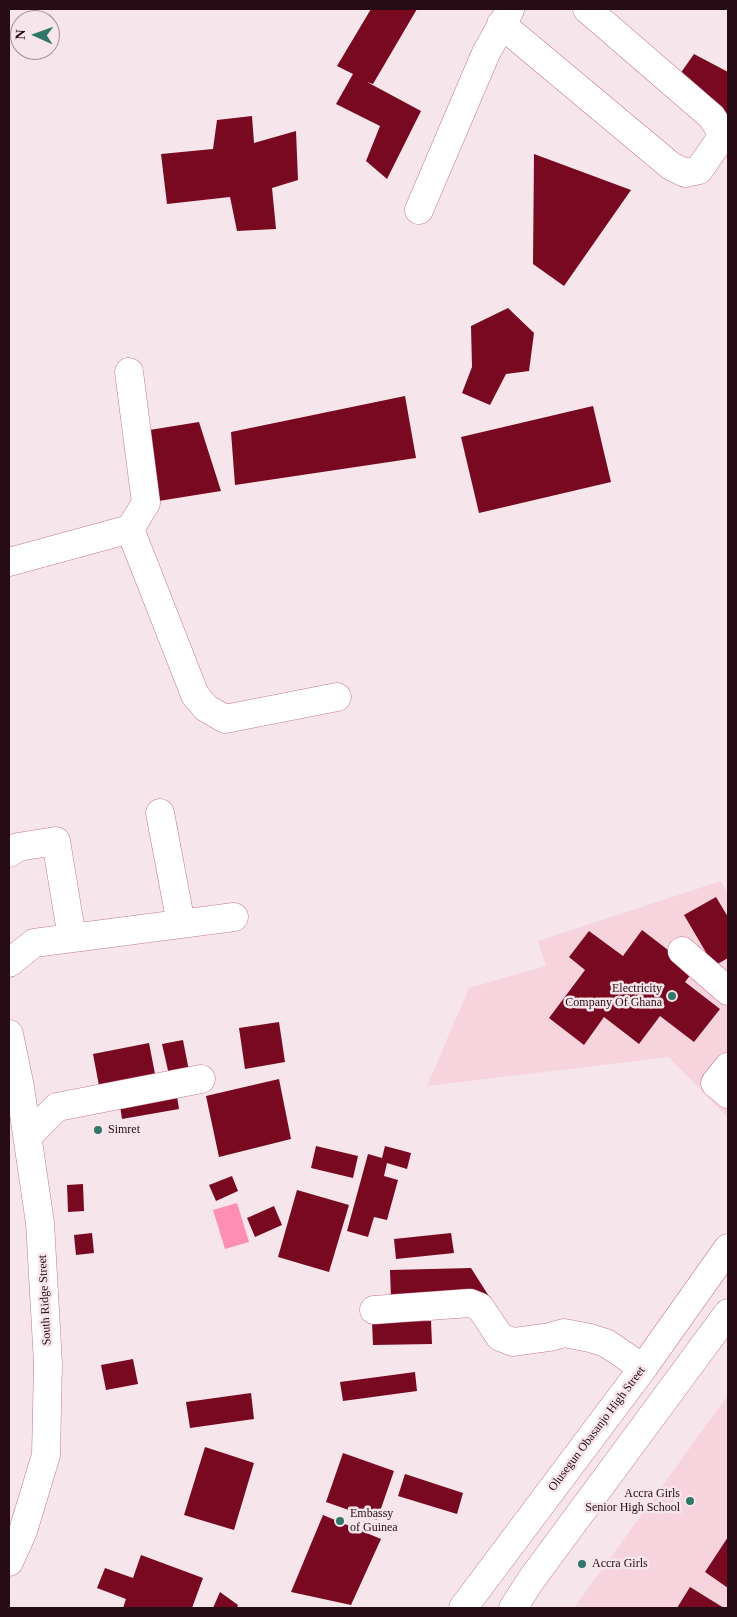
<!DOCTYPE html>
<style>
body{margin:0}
#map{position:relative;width:737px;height:1617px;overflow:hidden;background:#f6e5ea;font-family:"Times New Roman",serif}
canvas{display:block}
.frame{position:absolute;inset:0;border:10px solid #270c16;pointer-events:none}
.north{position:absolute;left:10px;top:10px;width:50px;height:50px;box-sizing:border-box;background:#f6e5ea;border:1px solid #a38e95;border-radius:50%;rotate:272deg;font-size:14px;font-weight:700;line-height:20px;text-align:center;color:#270c16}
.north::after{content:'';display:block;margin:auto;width:18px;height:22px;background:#327669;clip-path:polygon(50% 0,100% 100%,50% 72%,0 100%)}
</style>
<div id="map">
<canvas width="737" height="1617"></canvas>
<div class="frame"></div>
<div class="north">N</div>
</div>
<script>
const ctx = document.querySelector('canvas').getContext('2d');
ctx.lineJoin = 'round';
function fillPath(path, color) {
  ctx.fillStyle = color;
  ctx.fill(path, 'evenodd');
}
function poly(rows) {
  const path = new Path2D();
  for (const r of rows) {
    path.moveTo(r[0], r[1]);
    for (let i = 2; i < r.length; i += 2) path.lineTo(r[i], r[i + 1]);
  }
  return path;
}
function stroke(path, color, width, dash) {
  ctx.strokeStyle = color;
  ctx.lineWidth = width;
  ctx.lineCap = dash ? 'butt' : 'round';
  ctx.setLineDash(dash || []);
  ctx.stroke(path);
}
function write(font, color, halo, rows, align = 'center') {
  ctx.font = font + ' "Times New Roman",serif';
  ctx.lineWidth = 5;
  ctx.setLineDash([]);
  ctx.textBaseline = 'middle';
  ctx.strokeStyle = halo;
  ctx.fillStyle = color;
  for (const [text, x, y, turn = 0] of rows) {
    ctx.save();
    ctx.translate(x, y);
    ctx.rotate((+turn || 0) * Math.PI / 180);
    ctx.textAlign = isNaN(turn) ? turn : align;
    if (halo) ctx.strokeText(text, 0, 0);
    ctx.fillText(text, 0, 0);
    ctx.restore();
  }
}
fillPath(poly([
 [721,881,728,894,728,1118,669,1057,427,1086,469,988,546,966,538,941],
 [728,1395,728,1608,574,1608]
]), '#f7d3dd');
fillPath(poly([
 [237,1203,249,1242,225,1249,213,1210]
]), '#fe8eb4');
fillPath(poly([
 [371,9,417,9,373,84,367,82,421,111,387,179,366,161,380,126,336,104,353,74,337,66],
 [694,54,728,72,728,115,673,84],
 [252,116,254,143,296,131,298,180,272,188,276,229,237,231,230,197,167,204,161,154,213,149,217,120],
 [534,154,631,190,564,286,533,264],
 [508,308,534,333,529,371,506,374,490,405,462,393,472,367,471,326],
 [405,396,416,458,235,485,231,432],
 [593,406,611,482,479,513,461,437],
 [199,422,221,491,146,503,137,432],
 [716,897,728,917,728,958,714,966,684,915],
 [642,930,694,970,685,982,720,1009,694,1042,660,1016,639,1044,604,1017,584,1045,549,1018,585,970,569,957,589,931,623,956],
 [279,1022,285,1062,245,1069,239,1028],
 [183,1040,189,1071,169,1075,162,1044],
 [149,1043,156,1079,100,1091,93,1054],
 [279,1079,291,1139,219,1157,206,1096],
 [176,1090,179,1109,122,1119,119,1099],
 [316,1146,358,1156,353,1178,311,1168],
 [385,1146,411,1153,407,1169,387,1163,384,1176,398,1180,387,1220,374,1217,368,1237,347,1231,368,1154,382,1158],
 [232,1176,238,1191,216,1201,209,1185],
 [83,1184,84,1211,68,1212,67,1185],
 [297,1190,349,1205,329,1272,278,1257],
 [274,1206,282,1225,255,1237,247,1218],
 [92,1233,94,1253,76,1255,74,1235],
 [451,1233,454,1253,396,1259,394,1239],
 [471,1268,492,1301,391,1298,390,1270],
 [431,1321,432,1344,373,1345,372,1322],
 [133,1359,138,1384,106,1390,101,1365],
 [415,1372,417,1391,343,1401,340,1382],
 [251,1393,254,1419,190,1428,186,1402],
 [205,1447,254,1463,234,1530,184,1515],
 [343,1453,394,1471,377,1520,326,1502],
 [405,1474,463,1493,457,1514,398,1496],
 [323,1515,381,1539,351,1605,291,1592],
 [728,1537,728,1588,705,1572],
 [141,1555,203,1578,192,1608,123,1608,126,1599,97,1588,105,1568,133,1578],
 [690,1587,724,1608,677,1608],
 [220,1592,238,1605,237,1608,213,1608]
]), '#790920');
const minor = poly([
 [501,24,671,166,685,173,699,170,719,141,720,130,712,117,587,9],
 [419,210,486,53,510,10],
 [129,372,146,503,130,529,195,695,206,708,225,719,337,697],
 [9,562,130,529],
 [160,813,181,924],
 [9,853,18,847,56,841,72,938],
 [682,951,728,991],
 [9,963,34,943,234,917],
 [9,1034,20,1087,40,1223,48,1363,46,1455,23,1531,9,1562],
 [728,1067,715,1083,728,1094],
 [28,1136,57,1107,201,1079],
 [374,1310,470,1303,480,1307,500,1337,513,1342,550,1337,564,1333,590,1338,606,1343,643,1368]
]);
const major = poly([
 [463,1608,643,1368,728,1248],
 [513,1608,531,1580,728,1313]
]);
stroke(minor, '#c37991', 29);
stroke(major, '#c37991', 29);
stroke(minor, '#fff', 28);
stroke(major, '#fff', 28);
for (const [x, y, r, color] of [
 [672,996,5,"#327669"],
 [98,1130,5,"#327669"],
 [690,1501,5,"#327669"],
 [340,1521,5,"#327669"],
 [582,1564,5,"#327669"]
]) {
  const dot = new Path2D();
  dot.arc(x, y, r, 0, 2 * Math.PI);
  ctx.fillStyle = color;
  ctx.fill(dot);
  stroke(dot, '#f6e5ea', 2);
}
write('12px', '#270c16', '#f6e5ea', [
 ["Electricity",662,989,"right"],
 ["Company Of Ghana",662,1003,"right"],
 ["Simret",108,1130],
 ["Accra Girls",680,1494,"right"],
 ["Senior High School",680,1508,"right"],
 ["Embassy",350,1514],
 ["of Guinea",350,1528],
 ["Accra Girls",592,1564]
], 'left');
write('12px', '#270c16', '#f6e5ea', [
 ["South Ridge Street",45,1300,-93],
 ["Olusegun Obasanjo High Street",597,1429,-53]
]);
</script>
